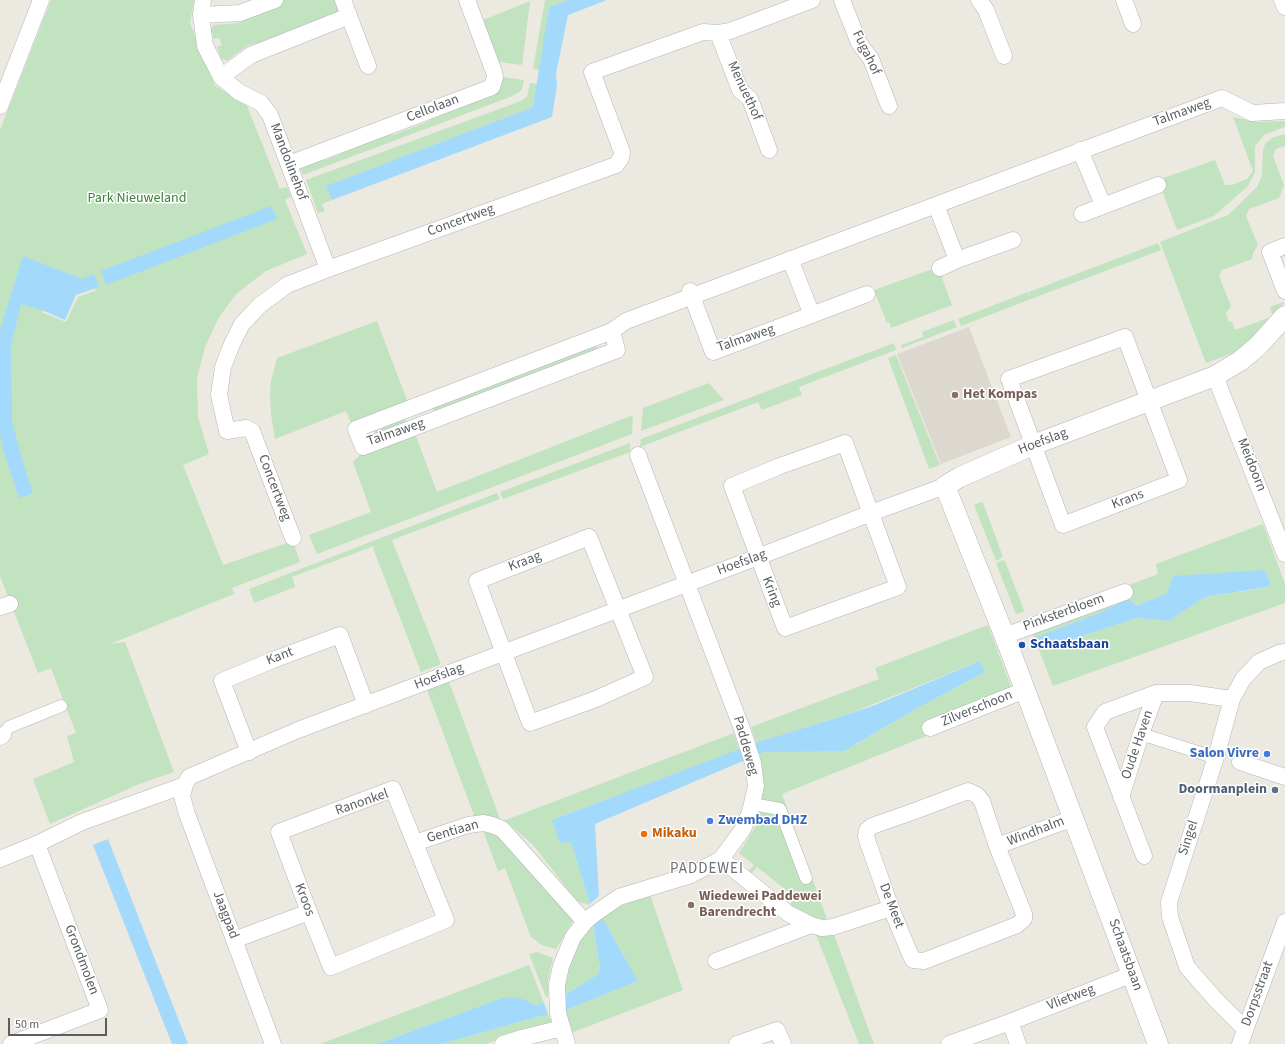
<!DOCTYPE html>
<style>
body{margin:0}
#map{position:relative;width:1285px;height:1044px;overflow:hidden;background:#ece9e1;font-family:"Source Sans 3",sans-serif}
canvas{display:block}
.scale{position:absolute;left:8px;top:1018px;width:99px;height:18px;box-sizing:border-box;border:2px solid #5a5e62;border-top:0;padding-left:5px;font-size:12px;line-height:14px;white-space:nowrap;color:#5a5e62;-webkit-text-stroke:3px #fff;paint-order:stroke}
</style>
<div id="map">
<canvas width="1285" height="1044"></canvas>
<div class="scale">50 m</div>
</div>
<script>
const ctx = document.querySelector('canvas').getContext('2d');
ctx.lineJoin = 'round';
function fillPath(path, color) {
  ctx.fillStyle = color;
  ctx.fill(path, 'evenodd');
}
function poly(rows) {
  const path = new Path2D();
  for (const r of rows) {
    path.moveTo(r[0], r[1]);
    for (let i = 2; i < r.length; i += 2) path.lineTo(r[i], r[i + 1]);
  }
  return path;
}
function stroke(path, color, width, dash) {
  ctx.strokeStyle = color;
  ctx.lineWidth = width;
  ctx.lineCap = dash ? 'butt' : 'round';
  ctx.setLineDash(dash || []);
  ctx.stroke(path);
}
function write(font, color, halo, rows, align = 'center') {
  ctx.font = font + ' "Source Sans 3",sans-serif';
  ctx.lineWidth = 3;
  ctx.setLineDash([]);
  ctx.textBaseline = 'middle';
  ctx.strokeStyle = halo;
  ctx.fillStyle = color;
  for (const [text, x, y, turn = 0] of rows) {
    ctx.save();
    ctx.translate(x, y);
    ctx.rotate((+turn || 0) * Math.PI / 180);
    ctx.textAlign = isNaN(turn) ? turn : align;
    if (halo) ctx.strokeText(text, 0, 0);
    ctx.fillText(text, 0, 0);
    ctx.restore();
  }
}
fillPath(poly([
 [969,327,1011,437,941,464,897,354]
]), '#dcd8d0');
fillPath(poly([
 [51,0,194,0,190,23,215,86,246,103,280,189,287,187,291,196,285,200,307,254,266,271,237,293,219,317,205,347,197,378,198,417,209,454,183,465,223,565,293,541,300,562,232,588,234,594,110,644,125,642,174,772,139,784,50,824,33,779,74,762,67,736,76,733,51,668,38,673,0,576,0,130],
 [285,0,336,0,339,10,338,14,265,45,264,41,247,46,228,60,224,60,221,58,217,47,222,45,219,38,214,39,211,31,211,28,214,25,238,23,254,16,253,12],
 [545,0,568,0,549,7,540,70,533,69],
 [530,1,522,65,499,62,483,20],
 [503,77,524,80,522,89,518,93,510,97,303,175,300,168,322,157,326,160,358,147,361,143,389,132,393,135,430,121,432,116,499,88],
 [530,83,537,84,533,107,327,186,332,200,322,204,325,211,318,213,306,180,521,101,527,97],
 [1233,117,1257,122,1285,121,1285,127,1264,135,1255,146,1255,172,1248,186,1214,216,1177,230,1158,180,1215,160,1225,185,1232,185,1247,179,1253,171],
 [1285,134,1285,146,1276,149,1273,156,1284,185,1279,198,1249,209,1246,216,1258,245,1254,251,1252,259,1222,270,1219,276,1231,306,1226,313,1229,322,1232,322,1235,330,1271,317,1272,314,1270,307,1283,302,1284,303,1264,326,1238,351,1206,363,1160,242,1228,215,1257,187,1262,176,1263,150,1265,144,1272,138],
 [1158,243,1161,250,1031,299,1029,292],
 [938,267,952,305,891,328,889,322,887,323,874,290],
 [1028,292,1031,299,961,326,958,319],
 [954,320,957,327,902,348,901,345,923,337,922,332],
 [377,321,408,403,352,425,346,411,275,439,271,414,270,395,271,381,277,358],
 [894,343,896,350,799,387,802,395,762,410,758,402,640,447,641,439],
 [596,346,597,349,595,354,438,413,432,409,434,404],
 [896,355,940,465,929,469,888,358],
 [709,383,724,400,641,431,643,408],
 [633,415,632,434,317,554,309,535,371,512,353,462,360,455,415,434,437,492],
 [401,416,406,420,404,426,376,434,374,429],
 [630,443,630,452,503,499,500,492],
 [497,493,500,499,392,540,441,664,421,672,373,548,374,546,292,577,295,587,254,603,249,589],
 [981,502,983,503,1003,557,996,561,974,505],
 [1263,524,1285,584,1285,603,1053,686,1039,650,1137,618,1169,621,1205,597,1258,589,1267,587,1271,584,1265,570,1167,593,1136,606,1129,598,1101,612,1034,638,1029,623,1158,574,1156,564],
 [1003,560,1005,561,1024,610,1023,612,1016,614,996,563],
 [988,625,1016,700,782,794,828,922,821,923,788,907,795,897,757,867,751,874,748,872,754,865,739,853,756,826,762,799,759,796,761,770,760,755,751,727,879,679,875,668],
 [980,661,985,672,916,709,855,745,761,741,846,715],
 [449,682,500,819,488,816,475,818,427,690],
 [734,733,739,750,552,820,571,842,590,904,589,905,577,901,533,845,508,823,503,821],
 [482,828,496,831,573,921,556,949,542,945,531,937,505,868,498,871],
 [650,895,683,990,571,1033,567,1018,566,1010,638,981,602,917,607,913,627,903],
 [593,924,600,968,598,974,565,995,565,982,568,966,575,948,588,929],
 [815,932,833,932,874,1044,859,1044],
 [537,952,553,958,548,980,548,997,546,997,529,954],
 [529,965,544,1003,535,1005,526,1000,502,998,377,1044,320,1044],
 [548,1014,552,1023,503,1037,486,1044,441,1044]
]), '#c1e3bf');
fillPath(poly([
 [568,0,607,0,568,15,556,73,557,85,552,117,332,200,326,186,533,107,549,7],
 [271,206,277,219,106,285,101,271],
 [23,256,82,279,94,274,99,287,76,295,65,321,44,311,21,304,11,346,12,421,23,463,33,493,19,498,3,450,0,434,0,330],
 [1265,570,1271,584,1267,587,1205,597,1169,621,1137,618,1039,650,1034,638,1101,612,1129,598,1136,606,1167,593,1173,576],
 [980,661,985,672,916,709,844,751,764,752,595,824,599,896,590,904,571,842,560,843,552,820,761,741,846,715,875,705],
 [108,839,188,1044,172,1044,93,845],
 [602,917,638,981,566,1010,565,995,598,974,600,968,593,924],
 [513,997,526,1000,535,1005,544,1003,548,1014,441,1044,377,1044,502,998]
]), '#a3dafb');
fillPath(poly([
 [94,289,97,290,78,297,66,322,41,312,44,311,65,320,76,295]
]), '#ece9e1');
const pedestrian = poly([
 [1141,734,1207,755,1216,757],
 [3,735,9,727,61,706],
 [752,804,780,809,806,878]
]);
const minor = poly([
 [203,0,201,15,205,46,221,77,239,92,261,103,270,115,328,269],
 [842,0,859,43,871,59,889,106],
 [979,0,986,10,1004,56],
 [1124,0,1133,24],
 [1282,0,1285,7],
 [201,15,240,13,275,0],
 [349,16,368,66],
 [718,33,740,90,750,99,769,150],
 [221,77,251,55,349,16,343,0],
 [0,106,41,0],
 [1080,150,1103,205],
 [289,164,492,87,495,77,494,72,467,0],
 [936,205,957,260],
 [1082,214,1158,185],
 [1285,246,1270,252,1285,291],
 [790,259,812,315],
 [940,268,957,260,1013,240],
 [690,291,713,352,867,294],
 [612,331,617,350,363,447,356,429,612,331,626,321,1222,98,1252,113,1285,111],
 [1125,337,1179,480,1063,525,1009,379,1125,337],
 [1215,376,1285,554],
 [845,443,898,587,785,628,732,486,780,466,845,443],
 [589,537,645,677,596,699,530,723,477,581,589,537],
 [293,538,252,431,246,428,227,431,219,395,223,367,232,344,242,324,260,305,287,285,328,269,616,165,621,158,622,152,592,72,703,32,718,33,730,31,812,0],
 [0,607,10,604],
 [1004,636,1125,592],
 [930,728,1025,690],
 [0,737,3,735],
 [249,752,222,681,273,660,340,635,366,705],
 [1240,762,1285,777],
 [393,789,446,920,331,967,309,912,279,832,393,789],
 [968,791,977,795,982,801,997,846,1024,914,1024,919,1017,925,924,961,913,960,910,954,891,908,868,843,866,836,867,830,872,826,912,812,968,791],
 [1121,797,1141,734,1156,693],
 [415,843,468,825,484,823,492,825,502,829,585,922],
 [997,846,1074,818],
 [1144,856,1095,727,1105,712,1156,693,1190,693,1232,699],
 [0,859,37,844,82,822,185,785],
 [721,859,789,914,811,925,822,928,833,927,891,908],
 [234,940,309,912],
 [716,961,811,925],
 [1010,1022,1018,1044],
 [1245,1029,1216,1000,1187,967,1170,917,1169,902,1216,757,1232,699,1243,679,1259,662,1279,653,1285,652],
 [11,1044,100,1010,37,844],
 [273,1044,187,814,182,796,185,785,189,777,298,730,758,557,871,513,945,486],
 [503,1044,522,1038,562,1028],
 [567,1044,558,1013,557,985,561,966,573,937,585,922,593,915,619,897,691,875,721,859,743,829,750,812,756,786,753,763,742,729,638,455],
 [737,1044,777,1030,783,1044],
 [949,1044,1010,1022,1133,974],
 [1240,1044,1285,922]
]);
const tertiary = poly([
 [1158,1044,1010,650,945,486,960,477,1033,445,1215,376,1240,361,1258,346,1285,316]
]);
stroke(pedestrian, '#b2b5b8', 13);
stroke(minor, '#b2b5b8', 17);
stroke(tertiary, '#b2b5b8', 21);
stroke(pedestrian, '#fff', 12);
stroke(minor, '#fff', 16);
stroke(tertiary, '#fff', 20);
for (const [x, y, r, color] of [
 [955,395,4,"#8d6e63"],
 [1022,645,4,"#1a4fb4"],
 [1267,754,4,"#3f7fe0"],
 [1275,790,4,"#5c6f8a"],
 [710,821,4,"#3f7fe0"],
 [644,834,4,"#e8710a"],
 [691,905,4,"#8d6e63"]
]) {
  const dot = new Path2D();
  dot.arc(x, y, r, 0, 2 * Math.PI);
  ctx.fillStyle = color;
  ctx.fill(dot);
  stroke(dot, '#fff', 1.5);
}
write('14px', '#5a5e62', '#fff', [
 ["Fugahof",866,53,64],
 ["Menuethof",744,91,65],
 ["Cellolaan",433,109,-21],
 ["Talmaweg",1182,113,-20],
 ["Mandolinehof",288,162,69],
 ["Concertweg",461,221,-20],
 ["Talmaweg",746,339,-19],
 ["Talmaweg",396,433,-19],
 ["Hoefslag",1043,442,-21],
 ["Meidoorn",1251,465,68],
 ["Concertweg",274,488,69],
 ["Krans",1128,500,-21],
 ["Kraag",525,562,-21],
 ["Hoefslag",742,563,-20],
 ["Kring",771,592,69],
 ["Pinksterbloem",1064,613,-20],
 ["Kant",280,657,-21],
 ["Hoefslag",439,677,-21],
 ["Zilverschoon",977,709,-22],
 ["Oude Haven",1138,745,-71],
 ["Paddeweg",745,746,74],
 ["Ranonkel",362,803,-19],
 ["Gentiaan",453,832,-16],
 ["Windhalm",1036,832,-21],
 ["Singel",1189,838,-72],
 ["Kroos",304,900,69],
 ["De Meet",891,906,69],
 ["Jaagpad",225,915,69],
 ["Schaatsbaan",1125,955,70],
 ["Grondmolen",81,960,69],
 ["Dorpsstraat",1258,994,-70],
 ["Vlietweg",1071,998,-21]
]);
write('14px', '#398238', '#fff', [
 ["Park Nieuweland",137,199]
]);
write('bold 14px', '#785e54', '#fff', [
 ["Het Kompas",963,395],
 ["Wiedewei Paddewei",699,897],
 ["Barendrecht",699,913]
], 'left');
write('bold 14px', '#164399', '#fff', [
 ["Schaatsbaan",1030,645]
], 'left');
write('bold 14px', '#366cbe', '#fff', [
 ["Salon Vivre",1259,754],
 ["Zwembad DHZ",718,821,"left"]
], 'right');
write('bold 14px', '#4e5e75', '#fff', [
 ["Doormanplein",1267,790]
], 'right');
write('bold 14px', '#c56008', '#fff', [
 ["Mikaku",652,834]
], 'left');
ctx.letterSpacing = '1px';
write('15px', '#6b7074', '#fff', [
 ["PADDEWEI",707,870]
]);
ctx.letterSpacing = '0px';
</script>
